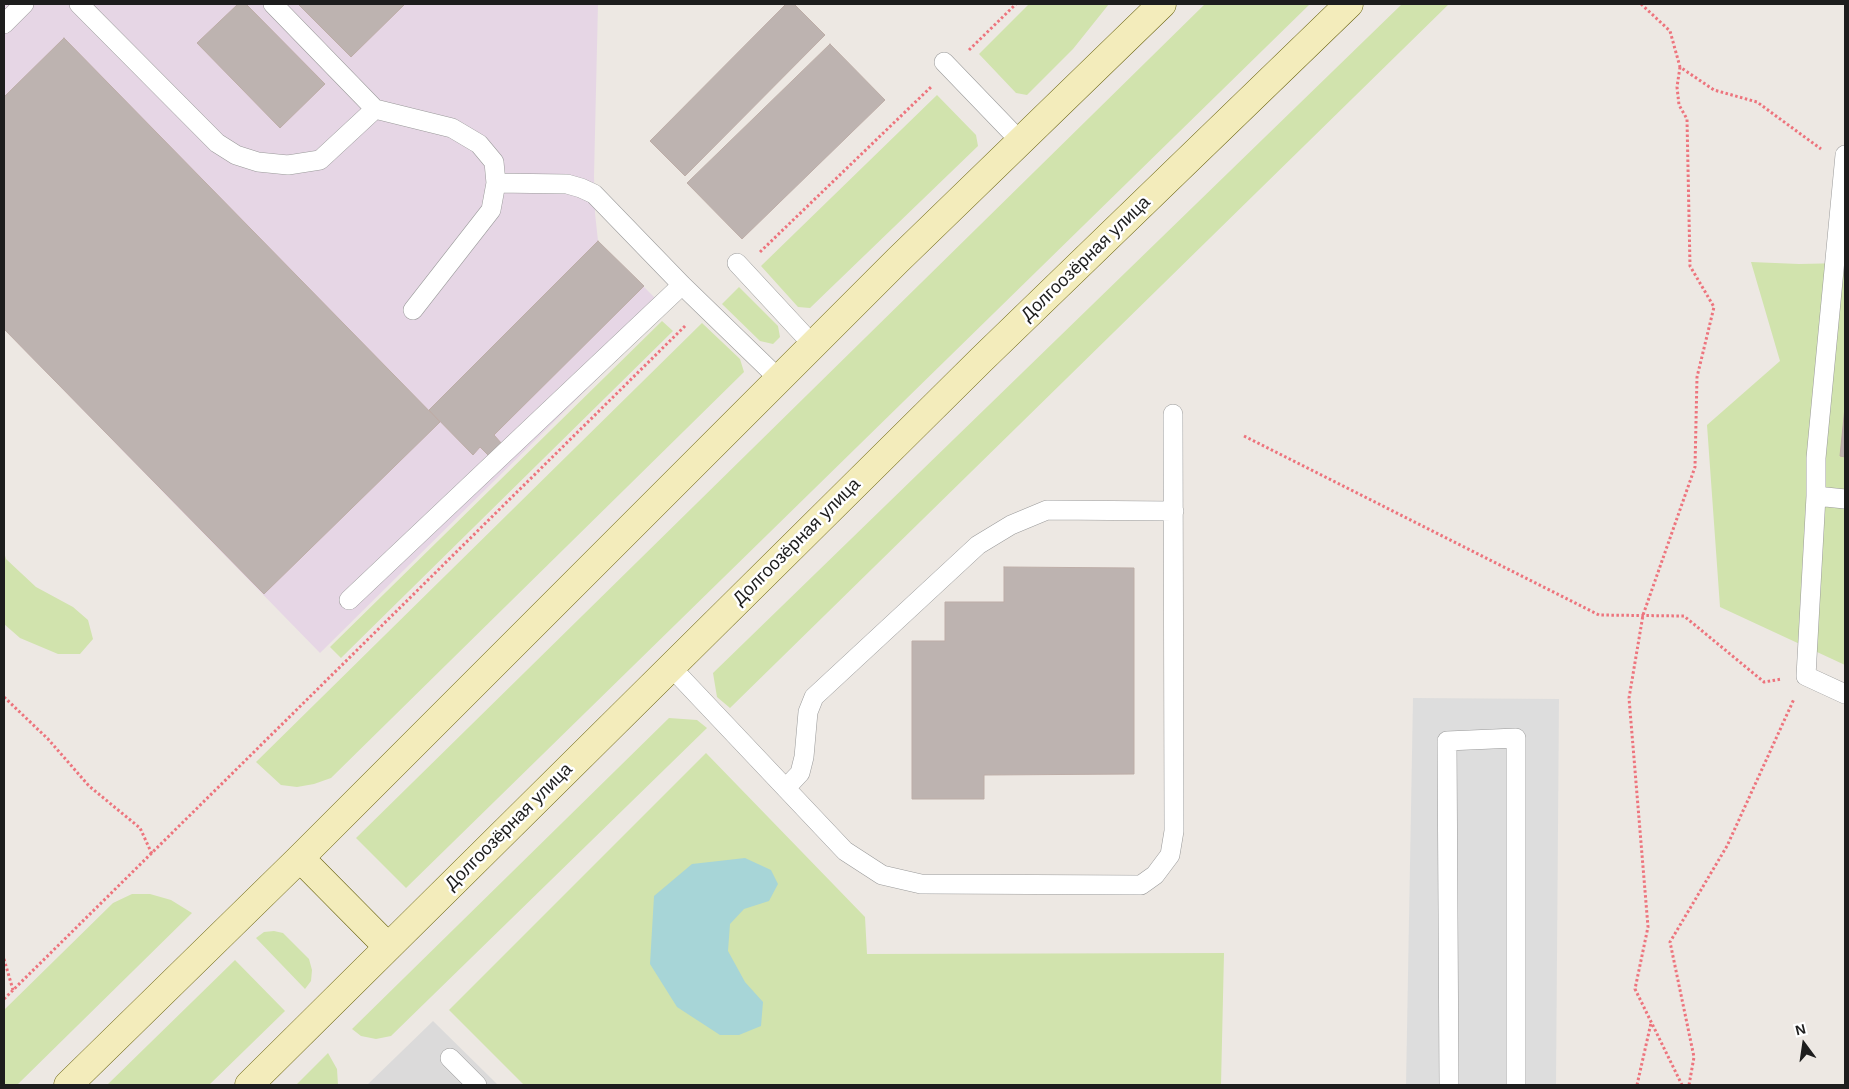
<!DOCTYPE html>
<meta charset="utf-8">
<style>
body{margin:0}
#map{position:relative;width:1849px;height:1089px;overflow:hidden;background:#ede8e3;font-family:Helvetica,sans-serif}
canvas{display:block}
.frame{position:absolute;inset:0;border:5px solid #1d1d1d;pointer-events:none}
.north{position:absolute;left:1779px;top:1019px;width:50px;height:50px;-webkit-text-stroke:4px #fff;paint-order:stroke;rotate:346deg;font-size:14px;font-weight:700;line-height:20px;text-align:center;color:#1d1d1d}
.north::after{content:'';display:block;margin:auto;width:18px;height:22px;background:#1d1d1d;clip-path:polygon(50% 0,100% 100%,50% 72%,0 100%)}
</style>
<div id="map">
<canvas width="1849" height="1089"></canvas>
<div class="frame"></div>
<div class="north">N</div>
</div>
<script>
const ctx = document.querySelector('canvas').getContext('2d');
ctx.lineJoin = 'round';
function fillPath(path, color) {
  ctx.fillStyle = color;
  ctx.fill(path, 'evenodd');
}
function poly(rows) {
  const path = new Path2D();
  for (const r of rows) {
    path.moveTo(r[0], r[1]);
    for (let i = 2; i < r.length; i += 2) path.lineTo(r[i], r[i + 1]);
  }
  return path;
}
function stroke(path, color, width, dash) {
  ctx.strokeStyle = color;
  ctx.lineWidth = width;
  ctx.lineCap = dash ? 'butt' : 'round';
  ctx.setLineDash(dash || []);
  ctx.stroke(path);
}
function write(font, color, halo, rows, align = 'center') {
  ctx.font = font + ' Helvetica,sans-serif';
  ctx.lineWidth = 5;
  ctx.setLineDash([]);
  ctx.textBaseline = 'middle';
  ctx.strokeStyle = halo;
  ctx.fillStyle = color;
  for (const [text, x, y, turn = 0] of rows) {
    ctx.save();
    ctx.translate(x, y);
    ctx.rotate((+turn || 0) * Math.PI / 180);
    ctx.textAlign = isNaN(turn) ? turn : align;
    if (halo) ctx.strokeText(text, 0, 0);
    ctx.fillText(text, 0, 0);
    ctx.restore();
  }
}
fillPath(poly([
 [433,1021,498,1085,367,1085]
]), '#dbdada');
fillPath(poly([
 [4,4,598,4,594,176,595,213,598,241,667,310,320,653,4,329]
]), '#e6d6e5');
fillPath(poly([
 [1029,4,1109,4,1073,49,1027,95,1016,93,979,54],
 [1205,4,1310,4,406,888,356,838],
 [1402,4,1449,4,730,708,717,697,713,673],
 [937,95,976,135,978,146,810,308,798,307,761,266],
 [1751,262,1799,264,1845,263,1845,665,1720,607,1707,425,1780,361],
 [739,287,778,326,780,337,773,344,760,341,722,304],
 [662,321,673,331,341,658,330,647],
 [702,323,740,359,744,372,331,778,314,784,297,787,281,785,256,762],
 [4,552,6,559,36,587,73,607,88,620,93,639,80,654,58,654,20,638,4,624],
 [669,718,697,720,707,728,391,1036,376,1039,361,1036,352,1029],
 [706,753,865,917,867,954,1224,953,1221,1085,524,1085,449,1010],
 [132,894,150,894,171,900,192,913,17,1085,4,1085,4,1010,113,903],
 [274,931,283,933,309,959,312,970,311,981,305,989,256,938,264,932],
 [235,960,285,1011,209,1085,107,1085],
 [328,1053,337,1069,338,1085,296,1085]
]), '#d1e3ad');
fillPath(poly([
 [1413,698,1559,699,1556,1085,1406,1085]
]), '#ddd');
fillPath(poly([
 [745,858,771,870,778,884,769,901,744,909,730,924,728,951,745,982,763,1002,761,1026,739,1035,720,1035,677,1007,650,964,654,896,692,864]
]), '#a7d5d7');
const building = poly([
 [238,4,246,4,325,84,280,128,197,43,238,4],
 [298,4,405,4,351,57,298,4],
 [786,4,794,4,825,35,685,176,650,141,786,4],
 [64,38,440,422,264,594,4,329,4,97,64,38],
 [830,44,885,100,742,239,687,183,830,44],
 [598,241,644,286,494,435,502,444,489,456,480,447,473,455,429,410,598,241],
 [1845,407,1845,457,1840,456,1845,407],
 [1004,567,1134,568,1134,774,984,775,984,799,912,799,912,641,945,641,945,602,1004,602,1004,567]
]);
fillPath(building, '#bdb3b0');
stroke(building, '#bdada7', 1);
const lane = poly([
 [79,4,217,143,236,155,258,162,288,165,320,160,375,109],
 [273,4,375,109,452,128,479,144,494,162,496,183,491,210,413,310],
 [4,24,24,4],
 [944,62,1020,141],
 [1845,155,1816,458,1816,496,1806,676,1845,694],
 [496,183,567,184,581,188,594,194,682,285,779,379],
 [737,263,813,345],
 [1816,496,1845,499],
 [349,600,682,285],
 [671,667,845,851,882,875,921,884,1141,885,1155,875,1170,855,1174,831,1173,414],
 [786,788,800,773,804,757,808,712,814,697,978,545,1011,525,1047,510,1174,511],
 [450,1058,477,1085],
 [1449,1085,1447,741,1516,738,1516,1085]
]);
const secondary = poly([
 [300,858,388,947],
 [68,1085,300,858,898,260,1162,4],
 [249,1085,982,359,1349,4]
]);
stroke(lane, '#9a9a9a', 20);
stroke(secondary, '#69630e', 29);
stroke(poly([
 [1641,4,1670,31,1680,67,1714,90,1757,102,1821,149],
 [969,50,1016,4],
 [1680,67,1677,87,1679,105,1687,119,1690,266,1714,307,1697,377,1695,467,1643,615,1629,698,1648,927,1635,989,1682,1085],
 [760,252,932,86],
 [1244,436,1599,615,1684,616,1764,682,1782,679],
 [4,697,48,739,89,786,140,828,152,854],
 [4,959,13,990],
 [4,999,686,325],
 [1637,1085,1651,1023],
 [1689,1085,1694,1057,1670,942,1727,846,1794,699]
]), '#ed747d', 3, [2.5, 2.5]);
stroke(lane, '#fff', 19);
stroke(secondary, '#f3ecbb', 28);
write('18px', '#1d1d1d', '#fff', [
 ["Долгоозёрная улица",1086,259,-44],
 ["Долгоозёрная улица",797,542,-45],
 ["Долгоозёрная улица",509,827,-45]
]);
</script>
